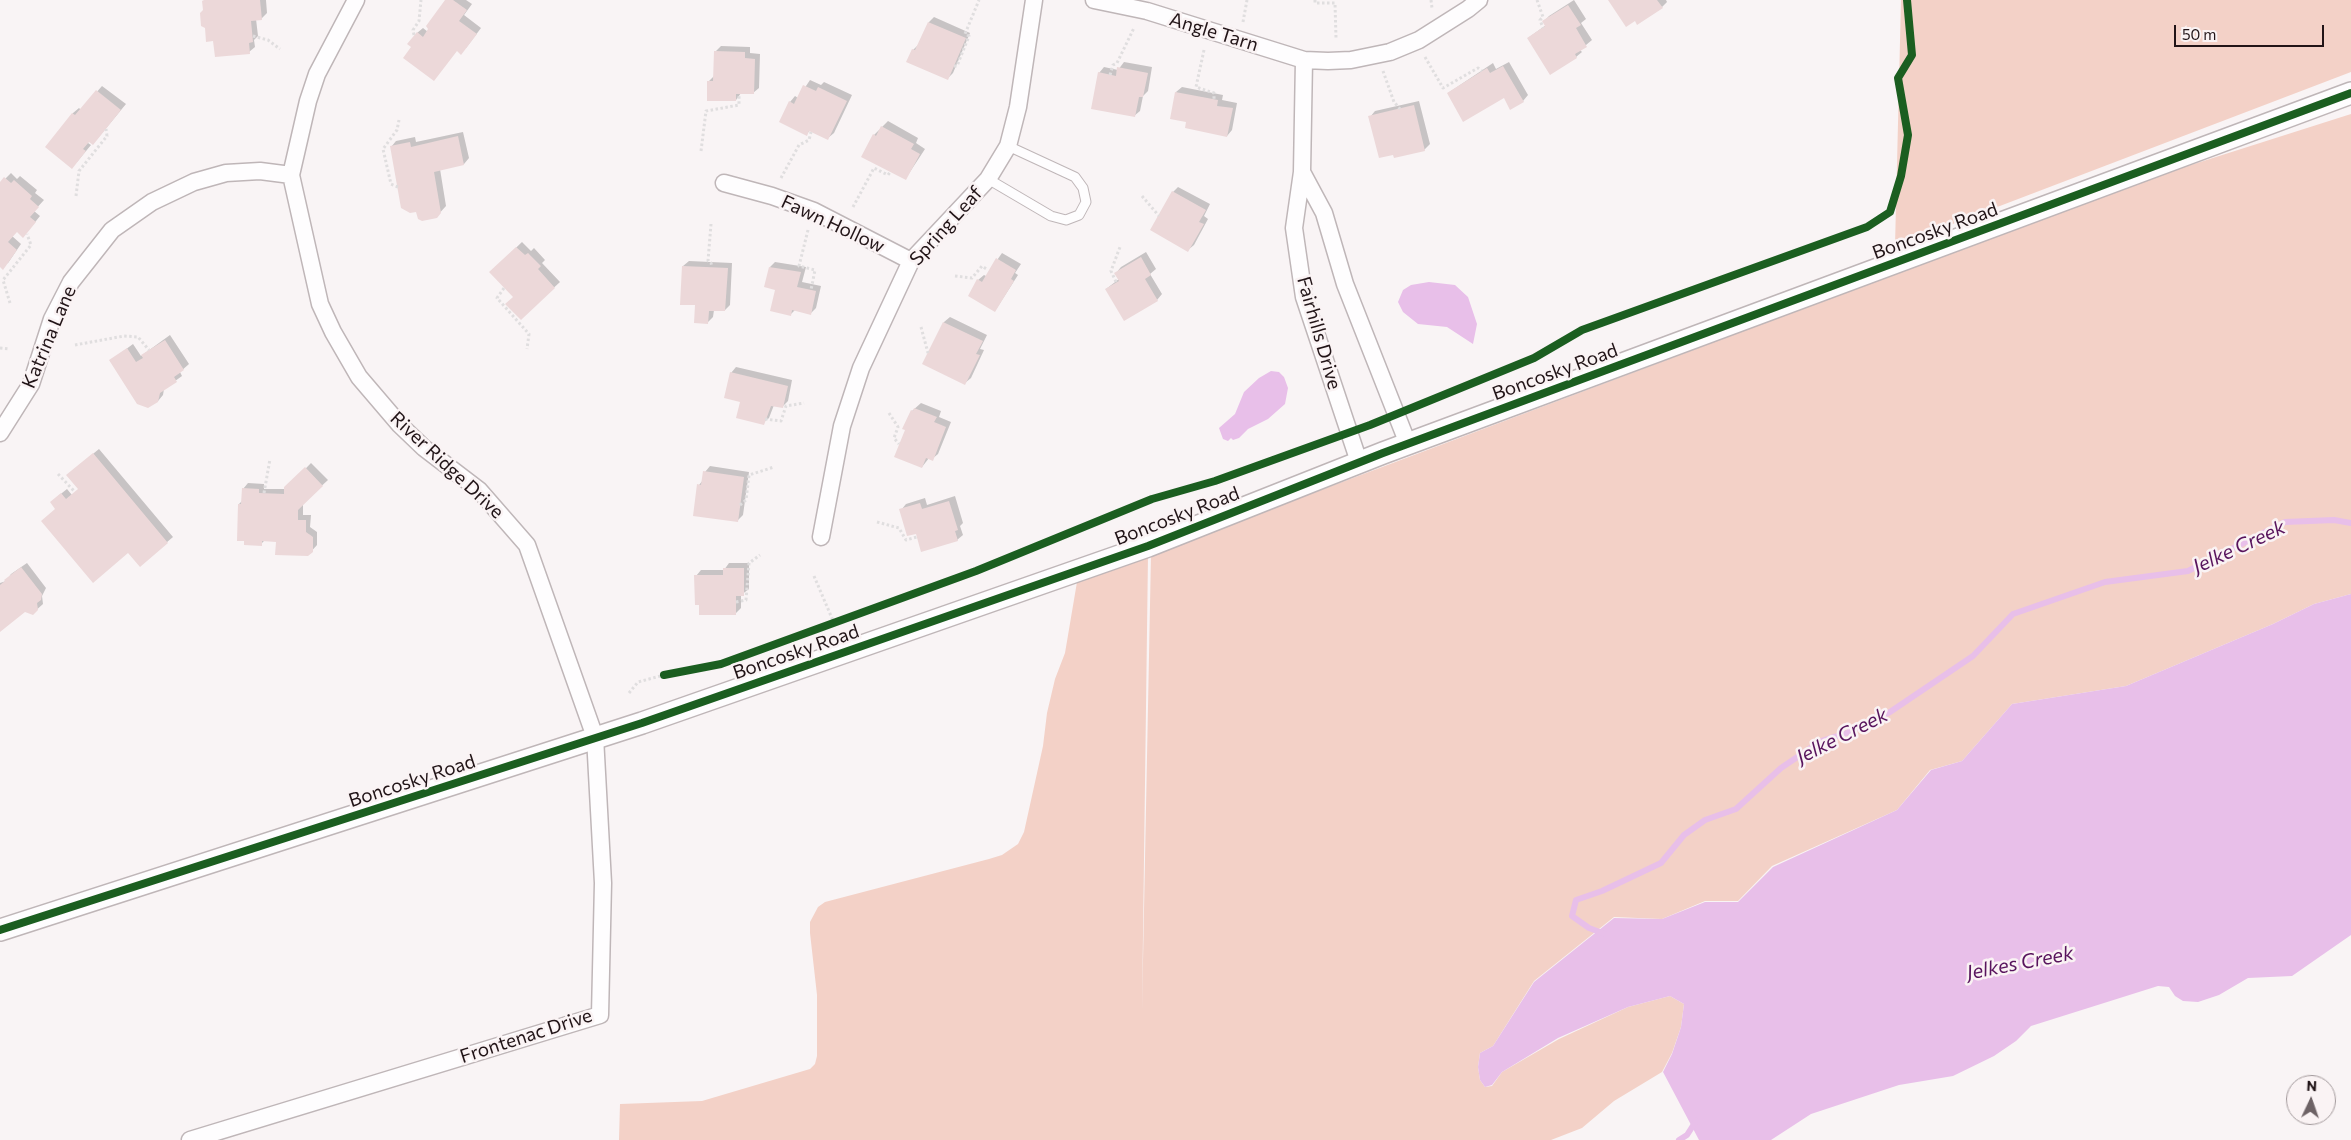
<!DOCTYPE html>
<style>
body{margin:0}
#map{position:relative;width:2351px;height:1140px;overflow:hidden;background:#f9f4f5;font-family:Commissioner,sans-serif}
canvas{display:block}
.north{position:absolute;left:2286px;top:1075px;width:50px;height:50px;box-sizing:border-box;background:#faf3f4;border:1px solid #a39a9c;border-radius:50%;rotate:3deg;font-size:14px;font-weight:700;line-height:20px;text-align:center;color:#211417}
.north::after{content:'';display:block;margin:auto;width:18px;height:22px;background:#6d6265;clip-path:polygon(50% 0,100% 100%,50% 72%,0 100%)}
.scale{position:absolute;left:2174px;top:25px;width:150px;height:22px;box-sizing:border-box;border:2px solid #211417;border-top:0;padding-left:6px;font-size:15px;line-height:18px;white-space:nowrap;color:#211417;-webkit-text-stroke:4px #faf3f4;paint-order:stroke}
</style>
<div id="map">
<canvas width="2351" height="1140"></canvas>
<div class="north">N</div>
<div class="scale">50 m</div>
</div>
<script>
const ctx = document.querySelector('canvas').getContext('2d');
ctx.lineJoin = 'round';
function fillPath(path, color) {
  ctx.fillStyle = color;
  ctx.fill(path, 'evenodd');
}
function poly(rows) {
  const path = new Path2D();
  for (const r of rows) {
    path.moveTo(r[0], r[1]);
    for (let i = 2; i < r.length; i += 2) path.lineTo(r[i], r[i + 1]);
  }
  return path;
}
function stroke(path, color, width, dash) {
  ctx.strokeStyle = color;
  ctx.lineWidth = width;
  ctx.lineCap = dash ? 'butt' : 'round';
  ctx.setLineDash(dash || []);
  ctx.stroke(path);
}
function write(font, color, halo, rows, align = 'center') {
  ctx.font = font + ' Commissioner,sans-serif';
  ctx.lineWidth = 5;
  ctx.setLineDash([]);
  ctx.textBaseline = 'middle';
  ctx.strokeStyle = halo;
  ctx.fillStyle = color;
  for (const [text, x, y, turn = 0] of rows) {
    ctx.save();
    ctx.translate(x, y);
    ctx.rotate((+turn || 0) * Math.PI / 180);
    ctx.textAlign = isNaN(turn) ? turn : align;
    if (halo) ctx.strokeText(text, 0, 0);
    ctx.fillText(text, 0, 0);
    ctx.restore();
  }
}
fillPath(poly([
 [1901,0,2351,0,2351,72,1895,246],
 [2351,114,2351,594,2314,604,2273,624,2126,686,2012,704,1962,761,1930,770,1897,810,1772,866,1738,901,1705,901,1662,919,1614,917,1534,981,1493,1046,1480,1053,1478,1067,1480,1080,1485,1087,1492,1086,1502,1072,1559,1039,1628,1007,1670,996,1684,1004,1681,1027,1672,1053,1662,1072,1614,1101,1582,1128,1551,1140,619,1140,620,1104,702,1101,810,1069,815,1064,817,1056,817,995,810,933,810,922,818,907,825,902,989,859,1002,855,1018,844,1024,832,1043,746,1047,713,1055,679,1065,653,1077,582,1148,555,1142,1011,1151,554,2150,178]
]), '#f3d1c7');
fillPath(poly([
 [1429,282,1455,285,1468,297,1477,324,1473,344,1447,327,1418,324,1403,312,1398,302,1403,290,1411,285],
 [1271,371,1279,372,1284,377,1288,388,1285,404,1268,419,1248,429,1239,438,1233,440,1231,438,1228,441,1223,439,1219,428,1235,414,1244,392,1259,378],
 [2351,594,2351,935,2292,976,2248,978,2219,995,2198,1002,2183,1001,2175,996,2169,987,2158,986,2031,1026,2016,1041,1994,1056,1953,1076,1899,1085,1811,1114,1771,1140,1699,1140,1663,1072,1672,1054,1681,1027,1684,1004,1670,996,1628,1007,1558,1038,1502,1072,1492,1085,1485,1087,1480,1080,1478,1067,1480,1053,1493,1046,1534,982,1614,918,1662,919,1705,902,1738,902,1773,867,1897,810,1931,770,1962,761,2012,704,2126,686,2273,624,2314,604]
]), '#e8bfe9');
fillPath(poly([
 [204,0,266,0,267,13,261,19,256,19,258,36,254,40,255,47,249,52,214,40,204,10],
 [446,0,466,0,472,4,464,15,481,28,466,48,457,50,434,79,413,46,417,33,423,28,428,32],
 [1574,0,1586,19,1581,23,1592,40,1580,50,1582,52,1576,57,1528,38,1546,25,1544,21,1549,16],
 [1610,0,1666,0,1667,2,1662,7],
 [934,17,970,33,953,73,947,79,913,50,919,44,929,22],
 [721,46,750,47,750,53,760,54,759,88,753,93,741,93,736,100,709,81,715,75,715,52],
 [1124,62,1152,67,1148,91,1143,96,1140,111,1134,116,1099,73,1104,67,1118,70],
 [1509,62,1528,95,1523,101,1504,96,1448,93,1493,63,1496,69],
 [810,80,821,85,824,82,852,95,834,133,828,138,811,130,806,134,790,102,795,96,798,98],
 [102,86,126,104,98,138,89,140,88,143,91,145,77,162,47,147,73,113,79,108,81,110],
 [1182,87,1223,95,1222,100,1237,103,1232,130,1227,136,1187,121,1176,92],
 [1419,101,1430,144,1424,150,1370,117,1375,111],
 [888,121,918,138,916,143,925,149,906,178,874,135],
 [463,132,469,158,464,164,440,169,446,206,436,217,391,147,396,141,415,137,416,142],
 [11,173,17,179,20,176,37,190,35,193,44,200,34,211,40,216,28,231,17,231,12,236,21,244,8,263,0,266,0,184],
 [1178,187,1210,204,1204,216,1208,219,1194,245,1188,250,1173,192],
 [522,242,531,251,534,248,545,260,542,263,560,282,521,318,514,297,491,272],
 [1146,252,1156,269,1150,274,1162,294,1157,300,1106,289,1119,279,1116,273,1121,267],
 [1002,253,1021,264,1015,273,1018,275,995,311,978,280,984,275,986,276],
 [689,261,732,263,730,305,725,310,714,310,713,317,708,322,697,304,683,266],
 [775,262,806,267,802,282,821,286,816,308,811,313,795,310,791,314,776,289,770,267],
 [950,317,987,335,980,349,984,350,971,378,965,383,924,363,944,322],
 [170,335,189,364,180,372,182,376,164,389,163,395,158,401,110,361,133,344,141,356],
 [736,367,792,380,788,401,782,407,774,405,769,418,763,423,742,401,731,373],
 [921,403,941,411,939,417,951,422,938,454,932,459,929,458,922,467,912,411],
 [99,449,173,537,140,565,128,551,56,508,57,497,67,489,72,495,79,489,73,470],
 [311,463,328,480,303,503,303,515,311,515,310,527,317,532,317,545,308,555,277,541,265,540,261,544,239,504,243,500,243,489,248,483,264,484,264,489,286,489],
 [710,466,749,472,743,515,737,521,699,485,703,480,705,472],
 [955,496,963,523,960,526,963,535,957,540,916,532,901,510,906,504,925,498,927,505],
 [27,563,46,588,42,596,43,604,33,613,25,611,0,630,0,583,6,581,11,574],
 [729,563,749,563,749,589,741,595,741,608,735,614,700,603,696,576,701,570,724,570]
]), '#0003');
stroke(poly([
 [1605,934,1589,928,1572,916,1576,900,1602,891,1661,863,1684,835,1705,820,1736,809,1781,768,1821,741,1847,733,1890,712,1973,656,2013,614,2105,582,2188,571,2285,522,2334,520,2351,523],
 [1679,1140,1687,1135,1696,1121]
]), '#e8bfe9', 6);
fillPath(poly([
 [204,0,260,0,262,20,251,21,253,42,249,43,250,54,215,57,213,41,206,42,205,28,201,26,200,13,203,10,202,1],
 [445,0,453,0,467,10,459,21,477,34,461,55,457,51,434,81,403,58,411,47,407,44,417,32,423,37,428,29,426,26],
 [1608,0,1657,0,1663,8,1637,25,1635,21,1626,27],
 [1568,5,1581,25,1576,28,1587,47,1575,54,1577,58,1550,75,1527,38,1545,26,1542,21],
 [928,22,966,38,948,80,906,62,912,49,915,50],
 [714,51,745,52,745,58,755,59,754,94,736,94,736,101,707,101,707,81,713,81],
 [1503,66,1524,102,1510,110,1504,98,1463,122,1447,93,1487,68,1490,73],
 [1117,67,1148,73,1143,97,1139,97,1135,117,1091,109,1098,72,1116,76],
 [803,85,816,91,818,87,847,101,828,140,809,131,807,136,779,122,789,101,794,104],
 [96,90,121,110,93,145,89,142,83,149,86,151,72,169,45,147,72,113,75,115],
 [1175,92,1218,100,1217,106,1233,108,1227,137,1185,128,1186,122,1170,119],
 [1414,105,1425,151,1394,158,1393,155,1379,158,1368,116],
 [881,126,914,144,911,149,920,154,906,180,861,157,873,134,876,136],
 [458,136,464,165,434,172,441,213,437,218,422,221,418,219,416,212,410,213,401,208,390,146,410,142,411,147],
 [4,177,11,183,14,180,32,196,30,199,39,207,30,217,36,222,23,238,17,232,8,242,17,250,3,270,0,267,0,182],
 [1172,191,1206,210,1199,222,1204,224,1188,252,1150,230],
 [516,247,525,255,528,253,541,266,538,269,555,288,521,320,505,304,513,297,489,272],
 [1141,257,1151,275,1145,279,1158,301,1124,321,1105,289,1119,281,1114,273],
 [996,258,1016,270,1011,279,1014,281,995,312,968,296,977,279,982,282],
 [682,266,728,268,725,311,709,311,708,324,694,323,695,305,680,305],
 [769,267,801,272,797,287,816,291,811,315,792,310,791,316,770,311,775,290,764,287],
 [943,322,983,341,976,354,980,355,965,385,922,364],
 [165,340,184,370,174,377,177,382,160,393,158,402,148,408,137,404,109,360,127,348,136,362,143,358,141,355],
 [730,372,788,386,783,408,771,406,764,425,736,418,740,402,724,398],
 [914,408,937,417,934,422,946,427,933,461,926,458,922,468,894,457,905,430,902,429,911,410,913,411],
 [93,453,168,543,140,567,128,553,93,583,41,521,55,509,50,502,61,493,66,499,78,489,66,475],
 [305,467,323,486,298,510,298,520,306,520,306,532,313,537,313,552,308,556,275,555,276,542,262,541,262,546,244,545,244,541,237,541,238,504,241,504,242,488,259,489,259,493,284,494,284,487],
 [703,471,744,477,738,522,693,516,697,484,701,485],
 [949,501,958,530,955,531,958,541,921,552,916,534,907,536,899,509,920,503,922,509],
 [21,567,42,594,41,600,37,603,38,610,33,615,25,612,0,632,0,585,5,581,4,580],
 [723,568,744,568,744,596,736,596,736,615,699,615,699,605,695,605,694,575,723,575]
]), '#ecd8d9');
const service = poly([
 [988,179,1051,216,1066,220,1079,215,1086,202,1083,188,1075,177,1008,146]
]);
const minor = poly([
 [1094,0,1147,11,1304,60,1328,61,1351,60,1390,52,1419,40,1468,9,1479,0],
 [1304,60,1302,172,1294,228,1304,297,1359,462],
 [1302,172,1324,213,1345,284,1408,444],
 [724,183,772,196,814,211,911,261],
 [0,433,31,384,52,319,71,282,112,230,152,202,194,182,226,173,260,171,291,175],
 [821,537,842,426,861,368,911,261,988,179,1008,146,1018,107,1034,0],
 [190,1140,600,1015,603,883,595,737,527,545,479,490,424,448,400,425,359,377,333,332,320,304,291,175,308,101,317,74,356,0]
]);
const tertiary = poly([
 [0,930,642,723,1148,546,1383,453,2351,93]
]);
stroke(service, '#bfb6b8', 11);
stroke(minor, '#bfb6b8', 19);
stroke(tertiary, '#bfb6b8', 24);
stroke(poly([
 [1315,0,1315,3,1335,3,1336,38],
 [1431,0,1432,8],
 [1537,0,1543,17,1540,20,1543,28],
 [1243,22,1247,0],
 [414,35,413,30,419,21,421,0],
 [253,36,268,40,280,49],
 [1204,50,1196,87,1214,93,1214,99],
 [1425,57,1443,88,1478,68,1482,71],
 [954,66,957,66,969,36,965,34,979,0],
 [1383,71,1394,102,1400,109],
 [1110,75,1113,65,1117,63,1134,28],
 [701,151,706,111,739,105,739,94],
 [781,178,799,145,809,140,811,132],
 [398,187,391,184,383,149,397,130,399,120],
 [76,196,79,171,107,136,106,129],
 [1142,196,1159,216],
 [853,207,874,168,888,175,891,171],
 [711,224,708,261,711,263,712,267],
 [808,230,799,266,815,270,811,290],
 [955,276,972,278,982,266,988,270],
 [1116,282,1111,271,1120,247],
 [504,288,497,298,529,334,527,349],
 [10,303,3,280,31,245,27,234],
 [921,327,928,353],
 [75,345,124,336,138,337,149,350],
 [0,348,9,349],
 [889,413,898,427,894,438,899,444],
 [765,419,781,421,786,406,804,403],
 [58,474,75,492],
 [264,493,270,459],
 [740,505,746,500,749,475,774,467],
 [877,522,899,528,906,540,917,537],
 [814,576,834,623],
 [736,602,746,600,749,563,760,555],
 [629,693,638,682,664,675]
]), '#e0dedf', 3, [2.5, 2.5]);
stroke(service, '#fefdfe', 9);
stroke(minor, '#fefdfe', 16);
stroke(tertiary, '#fefdfe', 21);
stroke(poly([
 [664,675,721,664,976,571,1152,499,1215,481,1370,425,1534,358,1582,330,1867,227,1890,212,1901,176,1908,135,1898,78,1912,55,1907,0],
 [0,930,642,723,1148,546,1383,453,2351,93]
]), '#1b5e20', 8);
write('19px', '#211417', '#faf3f4', [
 ["Angle Tarn",1214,32,17],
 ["Fawn Hollow",833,224,25],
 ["Spring Leaf",946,226,-48],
 ["Boncosky Road",1935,231,-20],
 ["Fairhills Drive",1319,333,74],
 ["Katrina Lane",49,337,-67],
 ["Boncosky Road",1555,372,-20],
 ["River Ridge Drive",447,465,43],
 ["Boncosky Road",1177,516,-21],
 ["Boncosky Road",796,652,-19],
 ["Boncosky Road",412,781,-18],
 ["Frontenac Drive",526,1036,-18]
]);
write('italic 20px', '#58145d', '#faf3f4', [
 ["Jelke Creek",2239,547,-25],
 ["Jelke Creek",1842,736,-27],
 ["Jelkes Creek",2020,963,-11]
]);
</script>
